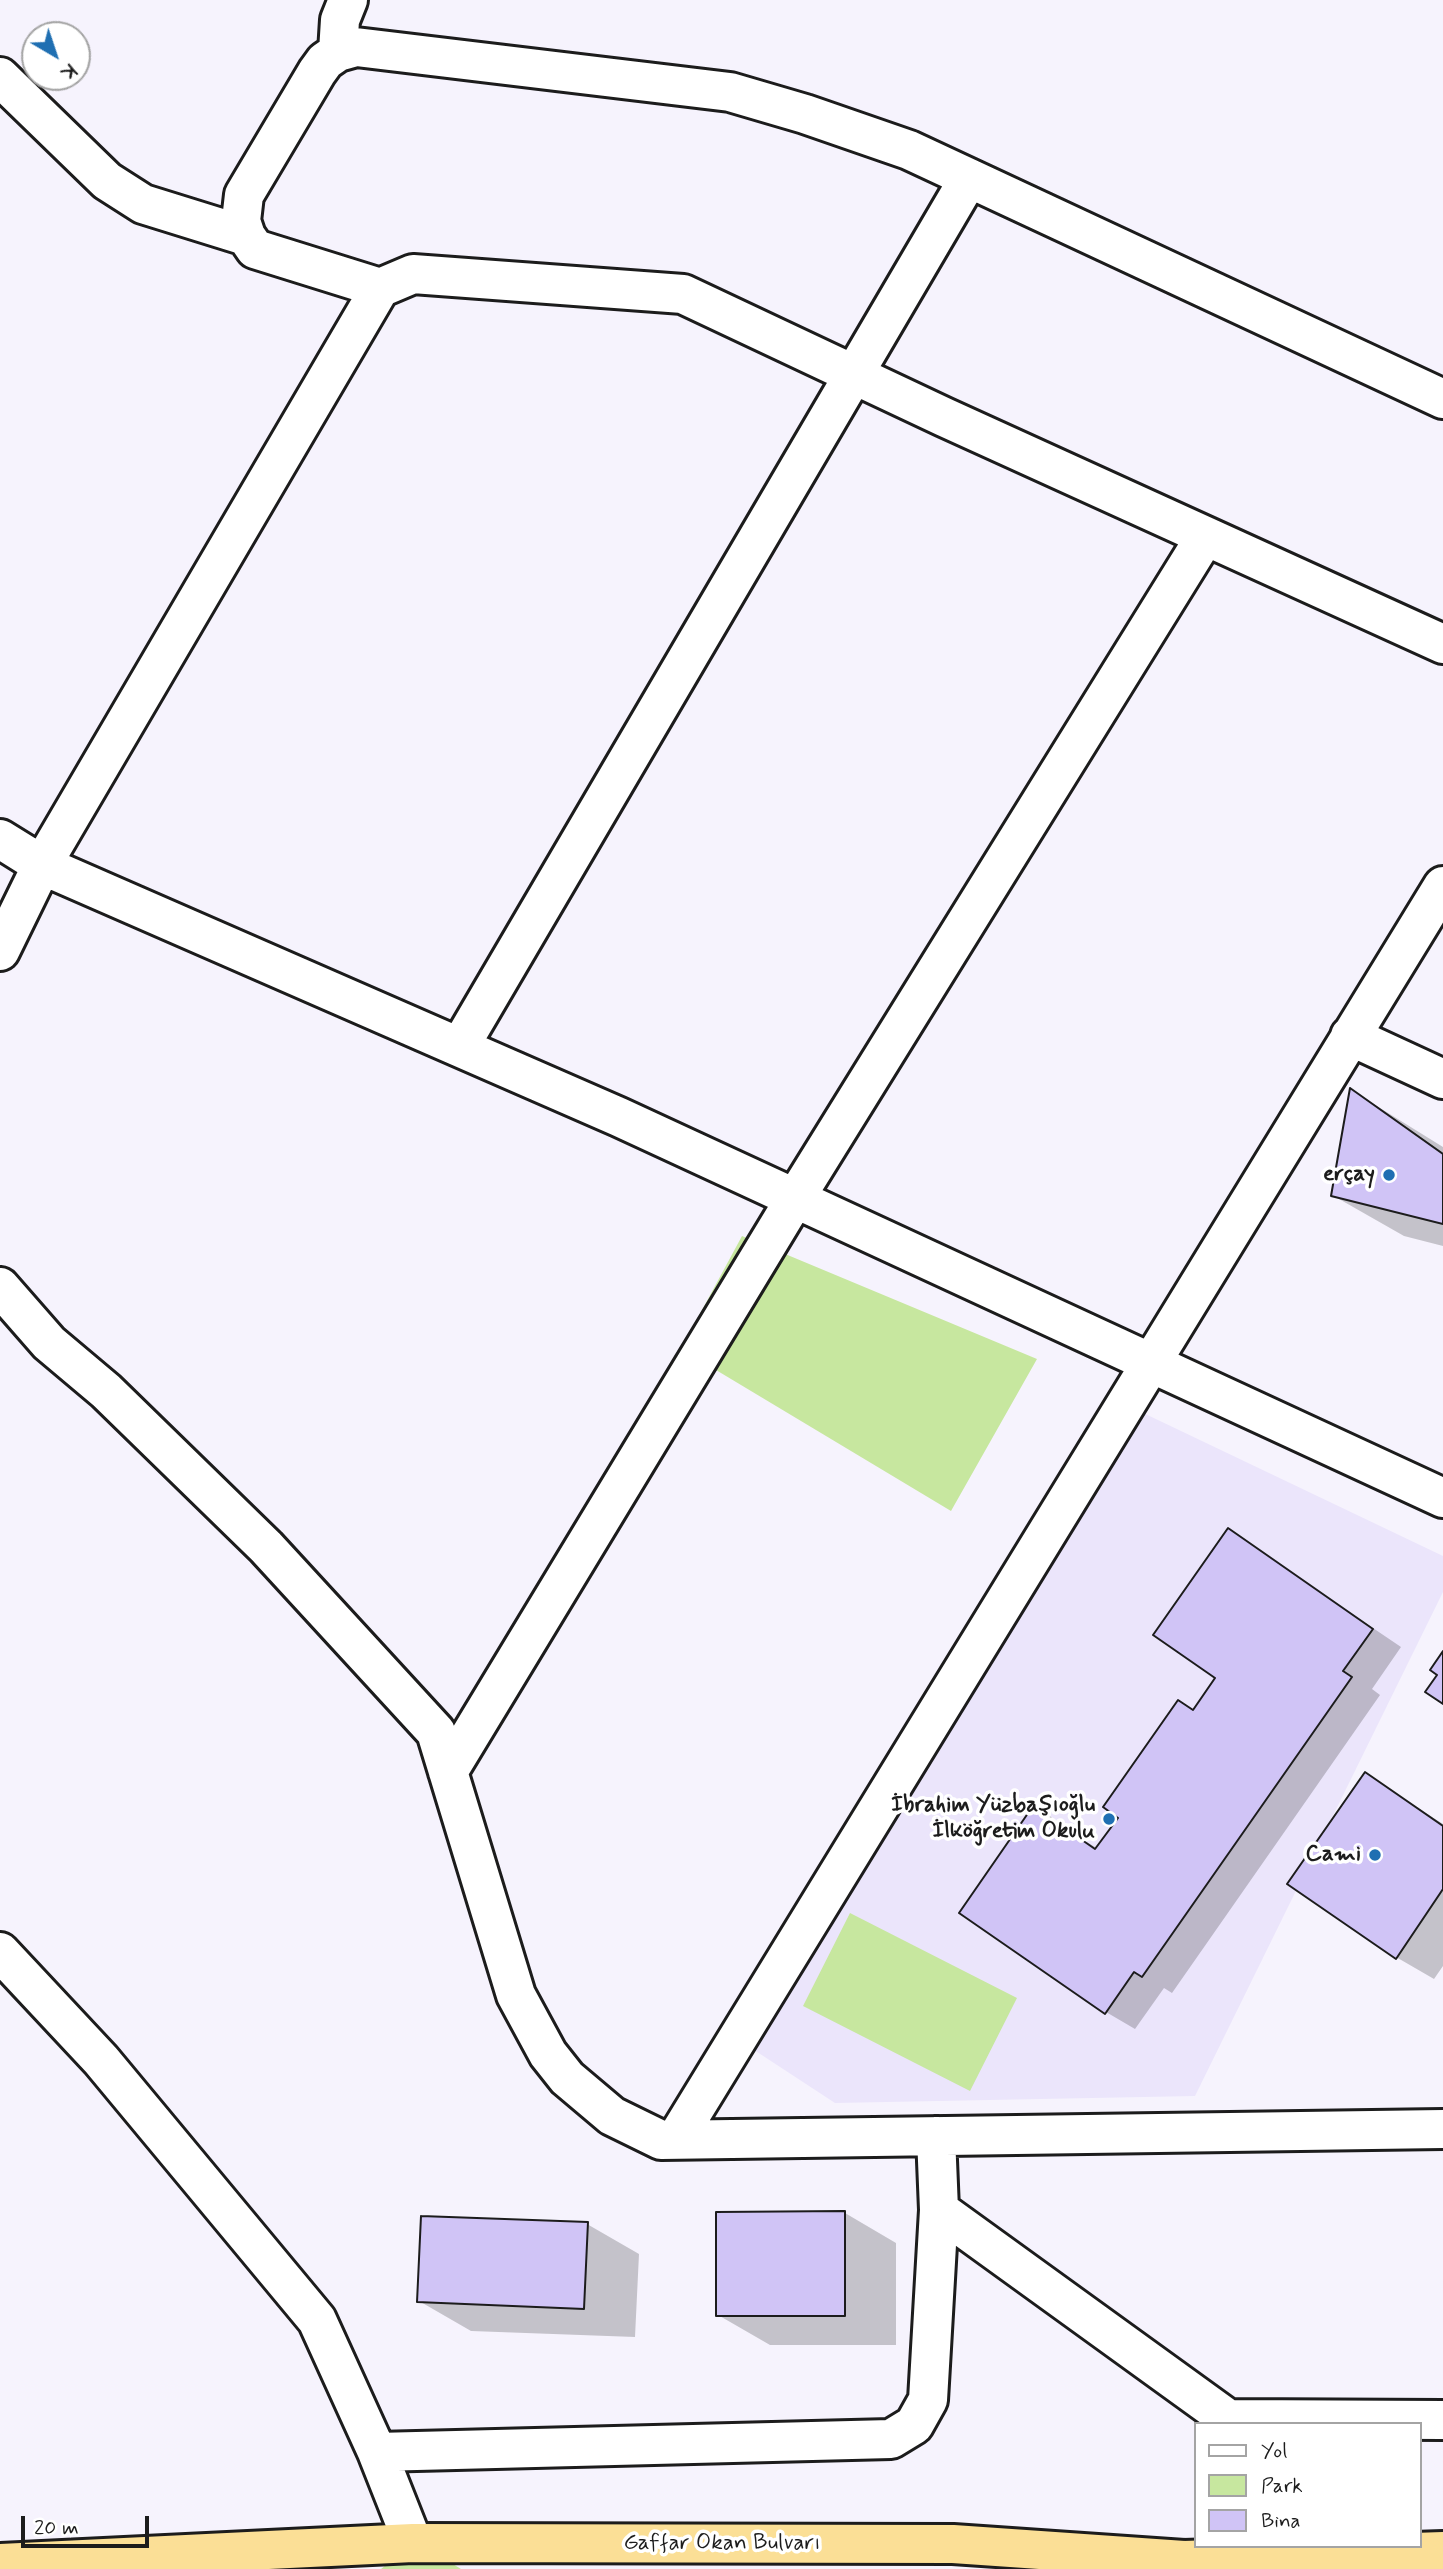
<!DOCTYPE html>
<meta charset="utf-8">
<style>
body{margin:0}
#map{position:relative;width:1443px;height:2569px;overflow:hidden;background:#f6f3fd;font-family:Mynerve,sans-serif}
canvas{display:block}
.legend{position:absolute;left:1194px;top:2422px;width:228px;height:126px;box-sizing:border-box;background:#fff;border:2px solid #a4a4a4;margin:0;padding:9px 12px;list-style:none;font-size:21px;color:#1c1c1c}
.legend li{display:flex;align-items:center;gap:14px;height:35px}
.legend b{width:35px;border:2px solid #a4a4a4}
.north{position:absolute;left:21px;top:21px;width:70px;height:70px;box-sizing:border-box;background:#fff;border:2px solid #a4a4a4;border-radius:50%;rotate:141deg;font-size:19px;font-weight:700;line-height:28px;text-align:center;color:#1c1c1c}
.north::after{content:'';display:block;margin:auto;width:24px;height:32px;background:#1f6fb2;clip-path:polygon(50% 0,100% 100%,50% 72%,0 100%)}
.scale{position:absolute;left:21px;top:2516px;width:128px;height:32px;box-sizing:border-box;border:4px solid #1c1c1c;border-top:0;padding-left:9px;font-size:21px;line-height:24px;white-space:nowrap;color:#1c1c1c;-webkit-text-stroke:5px #fff;paint-order:stroke}
</style>
<div id="map">
<canvas width="1443" height="2569"></canvas>
<ul class="legend">
<li><b style="height:9px;background:#fff"></b>Yol</li>
<li><b style="height:19px;background:#c7e79f"></b>Park</li>
<li><b style="height:19px;background:#d0c4f6"></b>Bina</li>
</ul>
<div class="north">K</div>
<div class="scale">20 m</div>
</div>
<script>
const ctx = document.querySelector('canvas').getContext('2d');
ctx.lineJoin = 'round';
function fillPath(path, color) {
  ctx.fillStyle = color;
  ctx.fill(path, 'evenodd');
}
function poly(rows) {
  const path = new Path2D();
  for (const r of rows) {
    path.moveTo(r[0], r[1]);
    for (let i = 2; i < r.length; i += 2) path.lineTo(r[i], r[i + 1]);
  }
  return path;
}
function stroke(path, color, width, dash) {
  ctx.strokeStyle = color;
  ctx.lineWidth = width;
  ctx.lineCap = dash ? 'butt' : 'round';
  ctx.setLineDash(dash || []);
  ctx.stroke(path);
}
function write(font, color, halo, rows, align = 'center') {
  ctx.font = font + ' Mynerve,sans-serif';
  ctx.lineWidth = 7;
  ctx.setLineDash([]);
  ctx.textBaseline = 'middle';
  ctx.strokeStyle = halo;
  ctx.fillStyle = color;
  for (const [text, x, y, turn = 0] of rows) {
    ctx.save();
    ctx.translate(x, y);
    ctx.rotate((+turn || 0) * Math.PI / 180);
    ctx.textAlign = isNaN(turn) ? turn : align;
    if (halo) ctx.strokeText(text, 0, 0);
    ctx.fillText(text, 0, 0);
    ctx.restore();
  }
}
fillPath(poly([
 [1137,1410,1443,1556,1443,1592,1195,2096,835,2103,748,2046]
]), '#ebe5fb');
fillPath(poly([
 [742,1236,1037,1359,951,1511,681,1349],
 [850,1913,1017,1998,970,2091,803,2006],
 [443,2558,461,2569,381,2569,390,2562]
]), '#c7e79f');
fillPath(poly([
 [1351,1090,1443,1147,1443,1246,1404,1236,1332,1195],
 [1228,1530,1401,1647,1372,1689,1380,1695,1172,1993,1164,1988,1135,2029,1106,2012,1034,1809,1098,1849,1218,1678],
 [1365,1774,1443,1824,1443,1966,1434,1979,1396,1957],
 [845,2213,896,2243,896,2345,770,2345,718,2315],
 [587,2224,639,2254,635,2337,471,2331,419,2301]
]), '#0003');
const building = poly([
 [1350,1088,1443,1154,1443,1224,1331,1196,1350,1088],
 [1228,1528,1373,1629,1343,1671,1352,1677,1142,1977,1134,1972,1105,2014,959,1913,1033,1806,1095,1849,1118,1818,1103,1807,1178,1700,1193,1710,1215,1678,1153,1635,1228,1528],
 [1443,1651,1443,1704,1425,1692,1437,1675,1430,1670,1443,1651],
 [1365,1772,1443,1826,1443,1889,1396,1959,1287,1884,1365,1772],
 [845,2211,845,2316,716,2316,716,2212,845,2211],
 [421,2216,588,2222,584,2309,417,2302,421,2216]
]);
fillPath(building, '#d0c4f6');
stroke(building, '#1c1c1c', 2);
const minor = poly([
 [338,52,340,20,348,0],
 [0,77,107,181,143,204,246,236],
 [380,288,255,249,246,236,241,221,244,195,317,72,325,61,338,52,356,47,730,92,805,114,909,150,1443,399],
 [0,839,42,865,619,1117,1443,1498],
 [0,951,42,865,380,288,413,274,683,294,944,417,1443,644],
 [1350,1036,1443,1079],
 [460,1046,969,178],
 [0,1287,49,1343,106,1391,266,1547,436,1732,516,1995,548,2054,567,2078,612,2116,661,2140,1443,2129],
 [448,1772,796,1197,1205,537],
 [0,1952,101,2060,317,2320,377,2452,413,2543],
 [676,2139,1443,886],
 [939,2210,1228,2419,1443,2420],
 [377,2452,891,2439,914,2425,928,2400,939,2210,936,2136]
]);
const highway = poly([
 [0,2563,413,2543,953,2544,1184,2560,1443,2551]
]);
stroke(minor, '#1c1c1c', 44);
stroke(highway, '#1c1c1c', 44);
stroke(minor, '#fff', 38);
stroke(highway, '#fbdf96', 38);
for (const [x, y, r, color] of [
 [1389,1175,7,"#1f6fb2"],
 [1109,1819,7,"#1f6fb2"],
 [1375,1855,7,"#1f6fb2"]
]) {
  const dot = new Path2D();
  dot.arc(x, y, r, 0, 2 * Math.PI);
  ctx.fillStyle = color;
  ctx.fill(dot);
  stroke(dot, '#fff', 2.5);
}
write('bold 23px', '#1c1c1c', '#fff', [
 ["erçay",1375,1175],
 ["İbrahim Yüzbaşıoğlu",1095,1806],
 ["İlköğretim Okulu",1095,1832],
 ["Cami",1361,1855]
], 'right');
write('23px', '#1c1c1c', '#fff', [
 ["Gaffar Okan Bulvarı",722,2544]
]);
</script>
